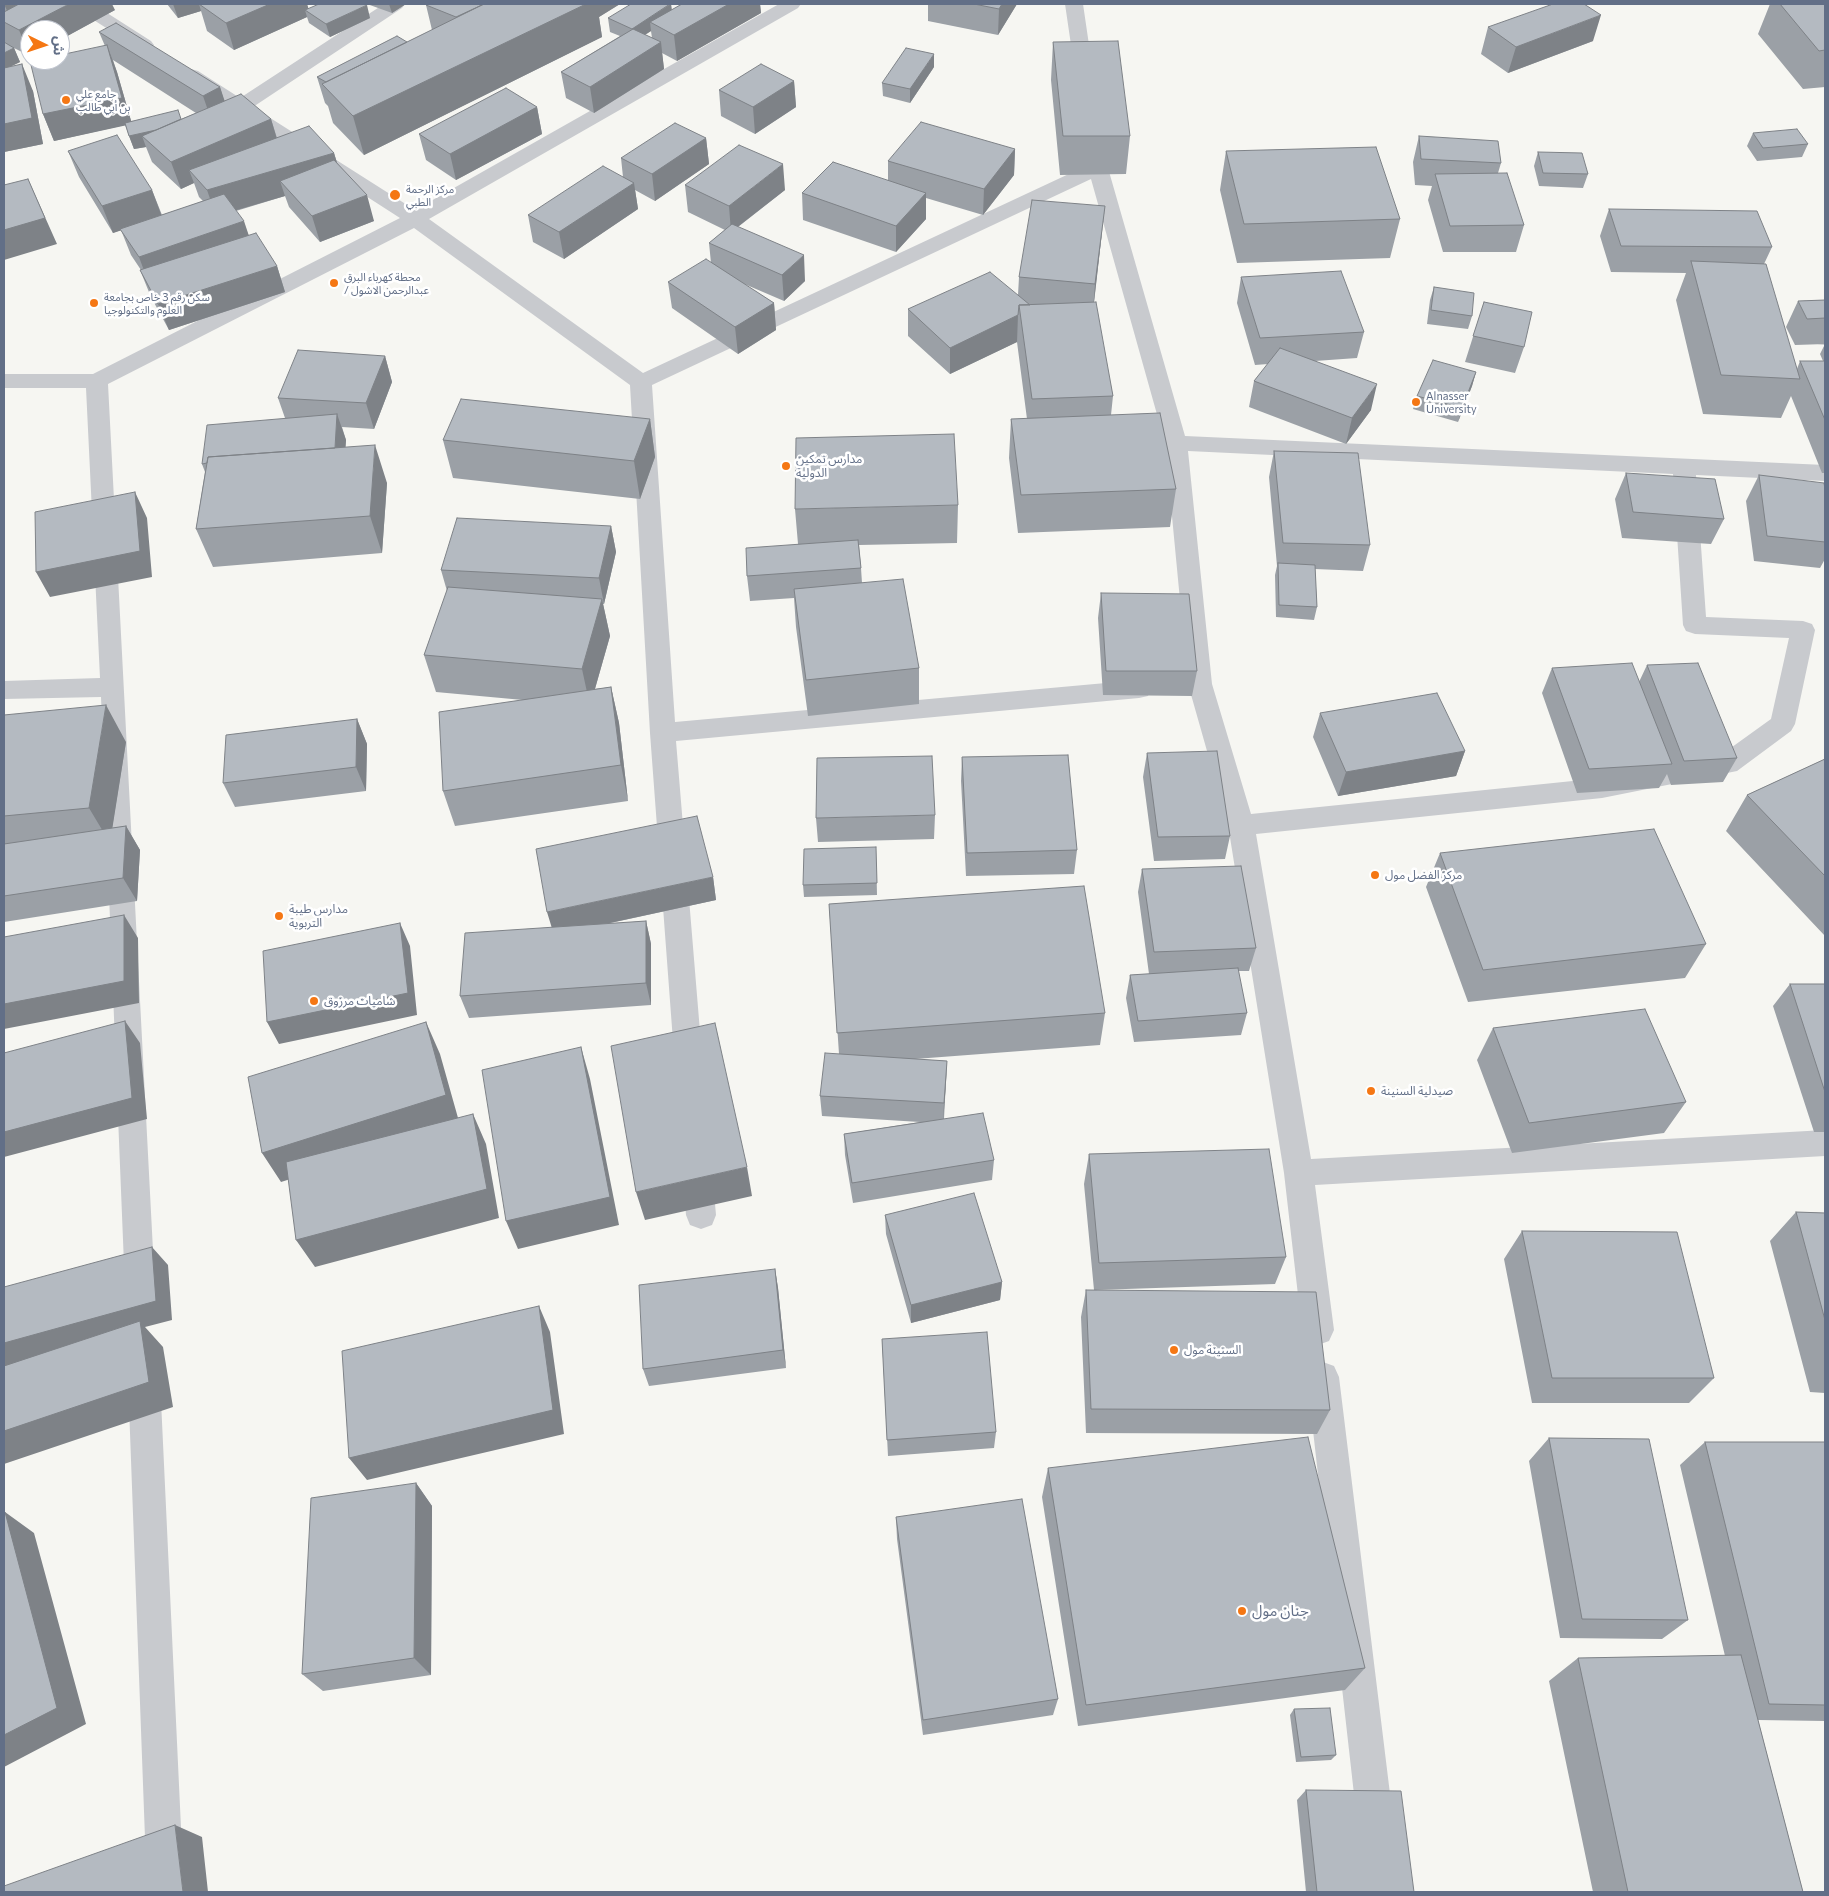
<!DOCTYPE html>
<meta charset="utf-8">
<style>
body{margin:0}
#map{position:relative;width:1829px;height:1896px;overflow:hidden;background:#f6f6f2;font-family:Commissioner,"Noto Sans Arabic",sans-serif}
canvas{display:block}
.frame{position:absolute;inset:0;border:5px solid #626f87;pointer-events:none}
.north{position:absolute;left:20px;top:20px;width:50px;height:50px;box-sizing:border-box;background:#fff;border:1px solid #c0c5cf;border-radius:50%;rotate:94deg;font-size:14px;font-weight:700;line-height:20px;text-align:center;color:#626f87}
.north::after{content:'';display:block;margin:auto;width:18px;height:22px;background:#f57714;clip-path:polygon(50% 0,100% 100%,50% 72%,0 100%)}
</style>
<div id="map">
<canvas width="1829" height="1896"></canvas>
<div class="frame"></div>
<div class="north">ش</div>
</div>
<script>
const ctx = document.querySelector('canvas').getContext('2d');
ctx.lineJoin = 'round';
function poly(rows) {
  const path = new Path2D();
  for (const r of rows) {
    path.moveTo(r[0], r[1]);
    for (let i = 2; i < r.length; i += 2) path.lineTo(r[i], r[i + 1]);
  }
  return path;
}
function fillPath(path, color) {
  ctx.fillStyle = color;
  ctx.fill(path, 'evenodd');
}
function stroke(path, color, width, dash) {
  ctx.strokeStyle = color;
  ctx.lineWidth = width;
  ctx.lineCap = dash ? 'butt' : 'round';
  ctx.setLineDash(dash || []);
  ctx.stroke(path);
}
function write(font, color, halo, rows, align = 'center') {
  ctx.font = font + ' Commissioner,"Noto Sans Arabic",sans-serif';
  ctx.lineWidth = 5;
  ctx.setLineDash([]);
  ctx.textBaseline = 'middle';
  ctx.strokeStyle = halo;
  ctx.fillStyle = color;
  for (const [text, x, y, turn = 0] of rows) {
    ctx.save();
    ctx.translate(x, y);
    ctx.rotate((+turn || 0) * Math.PI / 180);
    ctx.textAlign = isNaN(turn) ? turn : align;
    if (halo) ctx.strokeText(text, 0, 0);
    ctx.fillText(text, 0, 0);
    ctx.restore();
  }
}
fillPath(poly([
 [72,4,93,4,151,41,154,45,151,49,145,50,139,49,75,8,72,4],
 [384,4,405,4,402,8,253,107,415,210,779,4,801,4,798,8,429,219,643,373,1088,165,1084,137,1087,133,1094,131,1101,133,1104,137,1108,168,1185,436,1825,465,1825,481,1696,475,1706,617,1803,621,1812,624,1815,630,1795,724,1791,731,1737,771,1602,798,1256,834,1311,1159,1825,1130,1825,1156,1315,1185,1334,1330,1329,1341,1318,1345,1307,1341,1302,1330,1284,1173,1228,825,1188,684,1165,443,1091,179,652,385,675,722,1139,680,1148,682,1151,689,1148,696,1139,698,676,741,703,1068,699,1077,689,1080,679,1077,675,1068,650,733,630,385,414,228,108,384,155,1289,151,1299,140,1303,129,1299,125,1289,101,697,4,699,4,681,100,678,86,388,4,388,4,374,93,374,400,218,184,79,182,75,184,71,191,69,198,71,240,98,384,4],
 [1188,451,1673,474,1683,625,1686,631,1695,634,1789,638,1771,719,1721,755,1602,778,1251,814,1212,684,1188,451],
 [1065,4,1083,4,1094,79,1092,83,1085,85,1078,83,1076,79,1065,4],
 [697,1157,708,1161,712,1170,716,1215,712,1225,701,1229,690,1225,686,1215,682,1170,686,1161,697,1157],
 [1323,1362,1334,1366,1339,1377,1402,1892,1365,1892,1307,1377,1312,1366,1323,1362],
 [144,1364,155,1368,160,1379,184,1892,147,1892,128,1379,133,1368,144,1364]
]), '#c8cace');
fillPath(poly([
 [4,4,115,10,60,40,60,30,30,30,30,56,6,44,14,48,20,62,9,67,33,91,43,144,4,152,5,43,4,39],
 [167,4,307,4,308,9,370,18,330,37,309,23,307,17,234,50,207,31,201,11,178,18],
 [367,4,406,4,392,13],
 [428,4,620,4,599,17,602,37,364,155,333,123,328,106,325,103,317,77,407,42,432,30,426,5],
 [671,4,672,10,680,5,677,4,760,4,761,13,677,61,662,53,664,69,594,113,566,98,561,72,620,36,610,32,608,18],
 [651,31,652,38,645,35],
 [928,4,1017,4,998,35,928,21],
 [1770,4,1825,4,1825,87,1803,89,1758,34],
 [1488,27,1593,41,1508,73,1481,54],
 [99,32,220,87,224,101,271,119,277,138,334,153,337,163,374,221,320,242,289,207,285,196,236,211,249,236,277,266,285,292,169,330,151,297,140,270,141,270,131,255,121,230,113,233,79,177,68,151,152,190,162,215,203,201,199,197,194,183,181,189,152,162,146,147,134,149,125,125,54,141,43,114,105,46],
 [113,60,196,113,181,119,131,121,117,72],
 [1053,42,1130,136,1126,174,1060,175,1051,80],
 [934,67,910,103,883,96,882,83],
 [794,81,796,107,755,134,721,116,719,90],
 [537,107,542,134,456,180,426,160,419,134],
 [1753,133,1808,144,1802,157,1757,161,1747,146],
 [1419,136,1501,163,1498,173,1524,225,1516,252,1443,252,1428,200,1432,186,1415,185,1413,162],
 [706,138,709,164,655,201,635,190,638,209,564,259,533,242,528,215,623,177,621,158],
 [1015,149,1014,175,983,215,926,198,926,219,896,252,803,220,802,193,888,180,888,161],
 [1226,151,1400,219,1390,258,1237,263,1220,190],
 [1538,152,1588,174,1583,188,1539,186,1534,166],
 [685,185,785,190,738,227,805,281,784,301,742,283,774,303,776,330,738,354,672,308,668,282,711,263,709,243,725,230,688,212],
 [1609,209,1772,247,1764,264,1797,369,1800,361,1823,361,1820,354,1825,344,1795,345,1786,327,1798,301,1825,300,1825,473,1822,473,1791,396,1781,418,1703,414,1676,300,1686,273,1611,272,1600,236],
 [1102,232,1094,303,1113,396,1111,415,1176,489,1170,527,1018,533,1009,458,1011,419,1027,419,1017,342,950,374,908,336,908,309,1018,295,1019,277],
 [1241,277,1364,332,1357,358,1315,361,1371,410,1346,444,1249,407,1254,381,1268,364,1255,365,1237,303],
 [1434,287,1472,316,1468,329,1427,324,1430,300],
 [1484,302,1524,347,1515,373,1465,362],
 [385,356,392,382,374,429,342,427,346,440,345,447,387,483,382,553,213,567,196,529,205,472,202,464,285,418,278,398],
 [1476,372,1472,386,1458,422,1413,409,1417,396],
 [650,419,655,457,640,499,453,478,443,440],
 [1274,451,1370,545,1363,571,1315,569,1317,607,1314,620,1276,617,1275,575,1277,566,1269,477],
 [1626,473,1724,519,1711,544,1622,538,1615,499],
 [1759,475,1825,489,1825,559,1820,568,1754,561,1746,501],
 [958,505,957,543,859,545,861,568,862,583,919,668,919,704,808,716,796,627,794,598,750,601,747,576,798,544,795,509],
 [611,526,616,552,604,604,603,604,610,636,595,689,611,687,619,723,628,801,455,826,443,791,523,700,436,692,424,655,447,591,441,570],
 [1825,589,1825,604,1824,592],
 [1101,593,1197,671,1192,696,1103,695,1098,618],
 [1647,665,1737,758,1723,782,1671,785,1667,774,1659,788,1577,793,1542,693,1552,668,1639,682],
 [1320,713,1465,751,1456,776,1338,796,1313,737],
 [4,715,126,742,112,828,126,826,140,850,137,901,4,922],
 [357,719,367,744,366,791,235,807,223,783],
 [1147,753,1230,836,1225,859,1154,861,1143,777],
 [962,757,1077,850,1074,874,966,876,961,781],
 [1825,759,1825,936,1726,831,1747,795],
 [935,815,934,839,818,842,816,818],
 [876,847,877,895,804,897,803,885],
 [1440,853,1706,944,1685,978,1468,1002,1426,887],
 [1142,869,1256,948,1249,971,1238,971,1247,1013,1241,1035,1134,1042,1126,998,1130,975,1149,974,1138,892],
 [713,877,716,900,606,924,646,921,651,944,651,1005,469,1018,460,996,552,927],
 [829,904,1105,1013,1100,1045,915,1059,947,1061,944,1119,994,1160,992,1180,853,1203,845,1155,844,1134,920,1122,822,1116,820,1096,839,1054],
 [1790,984,1825,984,1825,1132,1814,1132,1773,1006],
 [1493,1028,1686,1102,1664,1133,1512,1153,1477,1060],
 [1089,1154,1286,1257,1275,1284,1096,1290,1330,1410,1317,1434,1086,1433,1081,1317,1086,1290,1094,1290,1084,1184],
 [1796,1212,1825,1213,1825,1393,1810,1392,1770,1241],
 [885,1215,1002,1282,1000,1300,911,1323,886,1234],
 [1522,1231,1714,1378,1689,1403,1532,1403,1504,1259],
 [775,1269,778,1288,786,1368,649,1386,643,1369],
 [882,1339,996,1432,994,1448,888,1456],
 [1549,1438,1688,1620,1662,1639,1560,1638,1529,1461],
 [1705,1442,1825,1442,1825,1721,1758,1720,1803,1892,1593,1892,1549,1681,1578,1658,1725,1656,1680,1465],
 [1048,1468,1365,1668,1345,1690,1078,1726,1042,1497],
 [416,1483,432,1506,431,1675,323,1691,302,1674],
 [896,1517,1058,1699,1053,1715,923,1735,897,1539],
 [1294,1709,1336,1755,1331,1760,1296,1762,1290,1715],
 [1306,1790,1414,1892,1306,1892,1297,1800]
]), '#9ba0a6');
fillPath(poly([
 [4,4,36,4,10,17],
 [69,4,112,4,115,10,60,40,60,30,30,30,30,56,19,30],
 [173,4,223,4,199,4,201,11,178,18],
 [270,4,307,4,310,13,305,10,307,17,234,50,226,23],
 [389,4,406,4,392,13],
 [586,4,620,4,599,17,602,37,364,155,353,116],
 [671,4,672,17,650,22,651,31,633,42,632,29],
 [729,4,760,4,761,13,677,61,674,35],
 [1002,4,1017,4,998,35,999,9],
 [367,5,370,18,330,37,326,24],
 [1601,15,1593,41,1508,73,1516,47],
 [661,42,664,69,594,113,590,87],
 [107,45,117,72,132,124,54,141,43,114],
 [14,48,20,62,4,70,4,53],
 [934,54,934,67,910,103,910,89],
 [22,64,33,91,43,144,4,152,4,124],
 [794,81,796,107,755,134,753,107],
 [220,87,229,114,212,122,203,96],
 [537,107,542,134,456,180,450,154],
 [271,119,279,146,189,170,194,183,181,189,171,162],
 [183,124,142,136,146,147,134,149,129,136],
 [706,138,709,164,655,201,652,174],
 [1015,149,1014,175,983,215,984,189],
 [334,153,342,179,280,181,285,196,216,216,207,190],
 [783,164,785,190,731,232,729,206],
 [28,179,57,244,4,260,4,230],
 [634,183,638,209,564,259,559,232],
 [152,190,162,217,113,233,102,206],
 [926,193,926,219,896,252,896,226],
 [367,195,374,221,320,242,312,216],
 [1105,206,1093,310,1095,284],
 [244,221,253,248,149,284,139,257],
 [804,255,805,281,784,301,782,275],
 [277,266,285,292,169,330,158,304],
 [774,303,776,330,738,354,735,327],
 [1018,315,1017,342,950,374,950,348],
 [385,356,392,382,374,429,366,403],
 [1476,372,1472,386,1458,422,1462,408],
 [1377,384,1371,410,1346,444,1352,418],
 [337,414,346,440,344,477,335,451],
 [650,419,655,457,640,499,634,461],
 [375,445,387,483,382,553,370,516],
 [135,492,147,518,152,577,50,597,36,572],
 [611,526,616,552,604,604,599,578],
 [602,599,610,636,590,706,582,669],
 [611,687,619,723,628,801,621,765],
 [106,705,126,742,110,843,89,808],
 [357,719,367,744,366,791,356,767],
 [1465,751,1456,776,1338,796,1346,772],
 [126,826,140,850,137,901,123,878],
 [713,877,716,900,554,935,547,912],
 [124,915,138,938,139,1003,4,1029,4,1004],
 [646,921,651,944,651,1005,646,983],
 [400,923,410,946,417,1015,279,1044,267,1022],
 [125,1021,140,1043,147,1119,4,1157,4,1132],
 [426,1022,440,1054,460,1125,281,1182,262,1153],
 [581,1047,590,1079,619,1225,518,1249,506,1221],
 [947,1061,946,1082,943,1124,944,1103],
 [473,1114,486,1144,499,1218,315,1267,296,1240],
 [747,1167,752,1196,645,1220,636,1192],
 [152,1247,168,1265,172,1320,145,1327,163,1347,173,1407,4,1464,4,1343],
 [775,1269,778,1288,786,1368,783,1350],
 [1002,1282,1000,1300,911,1323,911,1305],
 [539,1306,550,1332,564,1434,367,1480,349,1458],
 [416,1483,432,1506,431,1675,414,1658],
 [5,1512,34,1533,86,1724,4,1767],
 [175,1825,202,1837,208,1892,183,1892]
]), '#7e8287');
const building = poly([
 [19,4,69,4,19,30,4,22,4,12,19,4],
 [199,4,270,4,226,23,199,4],
 [319,4,364,4,367,5,326,24,305,10,319,4],
 [428,4,484,4,456,17,426,5,428,4],
 [484,4,586,4,353,116,322,84,484,4],
 [631,4,670,4,632,29,608,18,631,4],
 [682,4,729,4,674,35,650,22,682,4],
 [974,4,1002,4,999,9,974,4],
 [1553,4,1584,4,1601,15,1516,47,1488,27,1553,4],
 [1780,4,1825,4,1825,50,1819,51,1780,4],
 [116,23,220,87,203,96,99,32,116,23],
 [633,29,661,42,590,87,561,72,633,29],
 [397,36,407,42,326,82,317,77,397,36],
 [1118,41,1130,136,1063,136,1053,42,1118,41],
 [4,42,14,48,4,53,4,42],
 [107,45,122,98,43,114,30,61,36,60,60,60,60,55,107,45],
 [906,48,934,54,910,89,882,83,906,48],
 [22,64,32,118,4,124,4,68,22,64],
 [761,64,794,81,753,107,719,90,761,64],
 [506,88,537,107,450,154,419,134,506,88],
 [241,94,271,119,171,162,142,136,241,94],
 [178,110,181,119,156,130,129,136,125,123,178,110],
 [921,122,1015,149,984,189,888,161,921,122],
 [675,123,706,138,652,174,621,158,675,123],
 [309,126,334,153,207,190,189,170,309,126],
 [1797,129,1808,144,1763,148,1753,133,1797,129],
 [117,135,152,190,102,206,68,151,117,135],
 [1419,136,1498,141,1501,163,1421,159,1419,136],
 [739,145,783,164,729,206,685,185,739,145],
 [1376,147,1400,219,1244,224,1226,151,1376,147],
 [1538,152,1582,153,1588,174,1543,173,1538,152],
 [334,160,367,195,312,216,280,181,334,160],
 [833,162,926,193,896,226,802,193,833,162],
 [603,166,634,183,559,232,528,215,603,166],
 [1507,173,1524,225,1450,226,1435,174,1507,173],
 [28,179,45,218,4,230,4,185,28,179],
 [224,194,244,221,139,257,120,229,224,194],
 [1032,200,1105,206,1095,284,1019,277,1032,200],
 [1609,209,1757,211,1772,247,1621,246,1609,209],
 [732,224,804,255,782,275,709,243,732,224],
 [256,233,277,266,158,304,140,270,256,233],
 [706,259,774,303,735,327,668,282,706,259],
 [1691,261,1766,264,1800,379,1721,375,1691,261],
 [1341,271,1364,332,1260,338,1241,277,1341,271],
 [990,272,1030,305,1019,305,1018,315,950,348,908,309,990,272],
 [1434,287,1474,293,1472,316,1431,310,1434,287],
 [1825,300,1825,318,1807,319,1798,301,1825,300],
 [1096,302,1113,396,1032,399,1019,305,1096,302],
 [1484,302,1532,312,1524,347,1473,336,1484,302],
 [1280,348,1377,384,1352,418,1254,381,1280,348],
 [298,350,385,356,366,403,278,398,298,350],
 [1433,360,1476,372,1462,408,1417,396,1433,360],
 [1800,361,1825,361,1825,420,1800,361],
 [461,399,650,419,634,461,443,440,461,399],
 [1160,413,1176,489,1021,495,1011,419,1160,413],
 [337,414,335,448,208,457,207,463,202,464,207,425,337,414],
 [954,434,958,505,795,509,796,438,954,434],
 [375,445,370,516,196,529,208,457,375,445],
 [1274,451,1358,453,1370,545,1283,543,1274,451],
 [1626,473,1715,479,1724,519,1633,512,1626,473],
 [1759,475,1824,483,1825,489,1825,542,1767,536,1759,475],
 [135,492,140,551,36,572,35,512,135,492],
 [457,518,611,526,599,578,441,570,457,518],
 [858,540,861,568,747,576,746,548,858,540],
 [1278,563,1315,565,1317,607,1279,605,1278,563],
 [903,579,919,668,806,680,794,589,903,579],
 [448,587,602,599,582,669,424,655,448,587],
 [1101,593,1189,594,1197,671,1106,671,1101,593],
 [1632,663,1672,764,1589,769,1552,668,1632,663],
 [1698,663,1737,758,1684,761,1647,665,1698,663],
 [611,687,621,765,443,791,439,712,611,687],
 [1437,693,1465,751,1346,772,1320,713,1437,693],
 [106,705,89,808,4,816,4,715,106,705],
 [357,719,356,767,223,783,226,735,357,719],
 [1217,751,1230,836,1158,837,1147,753,1217,751],
 [1068,755,1077,850,967,853,962,757,1068,755],
 [932,756,935,815,816,818,817,758,932,756],
 [1825,759,1825,876,1747,795,1825,759],
 [697,816,713,877,547,912,536,849,697,816],
 [126,826,123,878,4,896,4,844,126,826],
 [1654,829,1706,944,1483,970,1440,853,1654,829],
 [876,847,877,883,803,885,804,849,876,847],
 [1241,866,1256,948,1154,952,1142,869,1241,866],
 [1084,886,1105,1013,837,1033,829,904,1084,886],
 [124,915,124,981,4,1004,4,937,124,915],
 [646,921,646,983,460,996,465,933,646,921],
 [400,923,408,993,267,1022,263,951,400,923],
 [1238,968,1247,1013,1138,1021,1130,975,1238,968],
 [1790,984,1825,984,1825,1092,1790,984],
 [1645,1009,1686,1102,1529,1123,1493,1028,1645,1009],
 [125,1021,132,1098,4,1132,4,1053,125,1021],
 [426,1022,446,1095,262,1153,248,1077,426,1022],
 [715,1023,747,1167,636,1192,611,1046,715,1023],
 [581,1047,610,1197,506,1221,482,1070,581,1047],
 [825,1053,947,1061,944,1103,820,1096,825,1053],
 [983,1113,994,1160,852,1183,844,1134,983,1113],
 [473,1114,487,1189,296,1240,286,1162,473,1114],
 [1269,1149,1286,1257,1099,1263,1089,1154,1269,1149],
 [974,1193,1002,1282,911,1305,885,1215,974,1193],
 [1796,1212,1825,1213,1825,1320,1796,1212],
 [1522,1231,1677,1232,1714,1378,1552,1378,1522,1231],
 [152,1247,156,1301,4,1343,4,1287,152,1247],
 [775,1269,783,1350,643,1369,639,1285,775,1269],
 [1086,1290,1316,1292,1330,1410,1091,1409,1086,1290],
 [539,1306,553,1410,349,1458,342,1351,539,1306],
 [140,1321,149,1382,4,1431,4,1366,140,1321],
 [987,1332,996,1432,887,1440,882,1339,987,1332],
 [1308,1437,1365,1668,1086,1705,1048,1468,1308,1437],
 [1549,1438,1649,1439,1688,1620,1582,1619,1549,1438],
 [1705,1442,1825,1442,1825,1705,1769,1704,1705,1442],
 [416,1483,414,1658,302,1674,311,1498,416,1483],
 [1022,1499,1058,1699,923,1720,896,1517,1022,1499],
 [4,1512,5,1512,57,1708,4,1735,4,1512],
 [1741,1655,1803,1892,1628,1892,1578,1658,1741,1655],
 [1330,1708,1336,1755,1301,1757,1294,1709,1330,1708],
 [1306,1790,1401,1791,1414,1892,1317,1892,1306,1790],
 [175,1825,183,1892,4,1892,4,1886,175,1825]
]);
fillPath(building, '#b4bac1');
stroke(building, '#7e8287', 1);
for (const [x, y, r, color] of [
 [66,100,5,"#f57714"],
 [395,195,6,"#f57714"],
 [334,283,5,"#f57714"],
 [94,303,5,"#f57714"],
 [1416,402,5,"#f57714"],
 [786,466,5,"#f57714"],
 [1375,875,5,"#f57714"],
 [279,916,5,"#f57714"],
 [314,1001,5,"#f57714"],
 [1371,1091,5,"#f57714"],
 [1174,1350,5,"#f57714"],
 [1242,1611,5,"#f57714"]
]) {
  const dot = new Path2D();
  dot.arc(x, y, r, 0, 2 * Math.PI);
  ctx.fillStyle = color;
  ctx.fill(dot);
  stroke(dot, '#fff', 2);
}
write('11px', '#626f87', '#fff', [
 ["جامع علي",76,94],
 ["بن أبي طالب",76,107],
 ["مركز الرحمة",406,189],
 ["الطبي",406,202],
 ["محطة كهرباء البرق",344,277],
 ["/ عبدالرحمن الاشول",344,290],
 ["سكن رقم 3 خاص بجامعة",104,297],
 ["العلوم والتكنولوجيا",104,310],
 ["Alnasser",1426,396],
 ["University",1426,409]
], 'left');
write('12px', '#626f87', '#fff', [
 ["مدارس تمكين",796,459],
 ["الدولية",796,473],
 ["مركز الفضل مول",1385,875],
 ["مدارس طيبة",289,909],
 ["التربوية",289,923],
 ["شاميات مرزوق",324,1001],
 ["صيدلية السنينة",1381,1091],
 ["السنينة مول",1184,1350]
], 'left');
write('15px', '#626f87', '#fff', [
 ["جنان مول",1252,1611]
], 'left');
</script>
